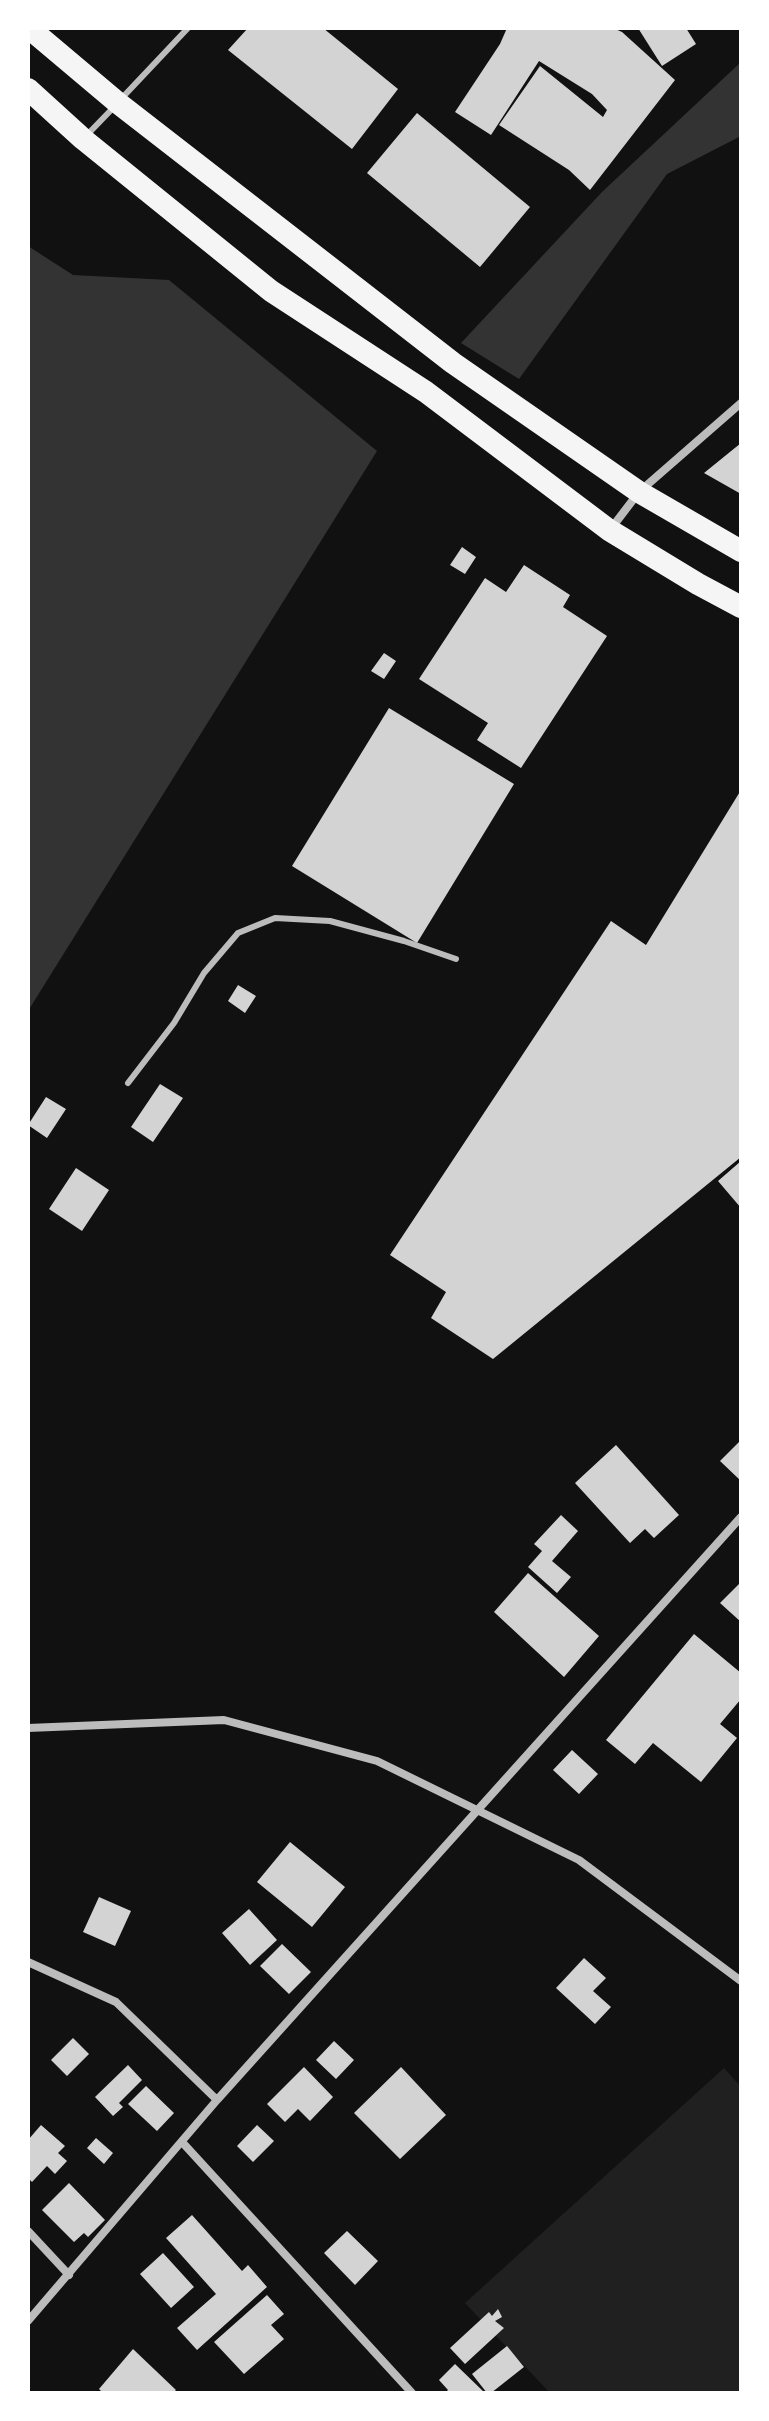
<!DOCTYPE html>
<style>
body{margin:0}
#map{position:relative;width:769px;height:2421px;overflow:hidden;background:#111;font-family:"Noto Serif",serif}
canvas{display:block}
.frame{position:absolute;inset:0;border:30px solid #fff;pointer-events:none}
</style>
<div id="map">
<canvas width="769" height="2421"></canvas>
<div class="frame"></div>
</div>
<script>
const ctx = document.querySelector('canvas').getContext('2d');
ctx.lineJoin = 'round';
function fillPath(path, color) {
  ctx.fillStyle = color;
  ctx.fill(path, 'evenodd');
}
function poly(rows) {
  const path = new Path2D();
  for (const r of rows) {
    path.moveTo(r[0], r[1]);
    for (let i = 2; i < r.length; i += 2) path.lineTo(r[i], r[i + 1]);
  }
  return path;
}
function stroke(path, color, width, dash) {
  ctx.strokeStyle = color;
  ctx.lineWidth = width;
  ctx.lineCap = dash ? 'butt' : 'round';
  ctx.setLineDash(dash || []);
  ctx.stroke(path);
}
fillPath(poly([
 [724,2068,741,2087,741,2393,550,2393,465,2303]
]), '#202020');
fillPath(poly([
 [741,62,741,136,667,174,519,379,461,343,602,192],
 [28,246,73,275,169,280,377,451,28,1011]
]), '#333');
fillPath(poly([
 [248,28,323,28,398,89,352,149,228,50],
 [507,28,613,28,622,32,675,80,590,190,569,170,499,125,540,66,603,117,607,110,592,94,539,61,491,135,455,112,500,44],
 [638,28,686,28,696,44,662,66],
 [417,113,530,207,480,267,367,173],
 [741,443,741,494,704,473],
 [462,547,476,557,465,574,450,565],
 [524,565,570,595,563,607,607,636,521,768,477,740,488,723,419,679,485,578,506,592],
 [384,653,396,661,384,679,371,671],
 [389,708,514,784,417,943,292,866],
 [741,790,741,1157,493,1359,431,1318,446,1292,390,1255,611,921,646,945],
 [238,985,256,996,245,1013,228,1001],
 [160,1084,183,1098,153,1142,131,1127],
 [46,1097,66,1109,47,1138,28,1125],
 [741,1161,741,1208,718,1181],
 [76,1168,109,1190,82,1231,49,1209],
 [741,1440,741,1481,720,1461],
 [616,1445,679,1515,654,1538,645,1529,630,1543,575,1483],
 [561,1515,578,1531,552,1561,571,1577,557,1593,528,1567,542,1551,534,1544],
 [528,1573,599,1636,564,1677,494,1612],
 [741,1582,741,1622,720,1603],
 [694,1634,741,1673,741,1699,720,1724,737,1738,701,1782,653,1743,635,1764,606,1740],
 [572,1750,598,1774,579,1794,553,1770],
 [290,1842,345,1887,312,1927,257,1882],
 [99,1897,131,1911,115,1946,83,1932],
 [249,1909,277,1940,250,1965,222,1933],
 [282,1944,311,1972,289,1994,260,1966],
 [584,1958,606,1978,593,1991,611,2007,595,2024,556,1988],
 [73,2038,89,2054,67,2076,51,2060],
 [334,2041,354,2060,336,2079,316,2060],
 [128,2065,142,2080,119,2103,123,2107,113,2116,95,2097],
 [304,2067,333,2097,310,2121,298,2109,285,2122,267,2104],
 [401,2067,446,2115,400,2159,354,2113],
 [146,2086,174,2113,157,2131,128,2104],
 [41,2125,65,2146,58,2153,67,2161,55,2174,47,2166,32,2182,28,2178,28,2140],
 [257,2125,274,2141,253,2162,237,2146],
 [96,2138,113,2153,104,2164,87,2148],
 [69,2183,105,2220,88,2237,84,2233,74,2242,42,2210],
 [192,2215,242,2271,248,2265,267,2287,197,2350,177,2328,216,2294,166,2238],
 [347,2231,378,2261,355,2285,324,2253],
 [163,2253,194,2287,171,2308,140,2274],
 [267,2295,284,2314,271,2325,284,2339,244,2374,214,2342],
 [498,2309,502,2317,495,2321,504,2328,465,2364,450,2348,489,2312,492,2316],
 [507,2346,524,2367,491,2393,487,2393,472,2374],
 [133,2349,176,2390,173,2393,103,2393,99,2389],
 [455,2364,485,2393,445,2393,448,2390,439,2380]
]), '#d3d3d3');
stroke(poly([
 [121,99,188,28],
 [85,137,114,107],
 [128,1083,174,1023,204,973,238,933,275,918,330,921,404,941,456,959]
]), '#bcbcbc', 6);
stroke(poly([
 [610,530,639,492,741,403],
 [28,1728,224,1720,377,1761,579,1860,741,1981],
 [28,1962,116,2002,217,2100],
 [182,2142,412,2393],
 [28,2231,69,2275],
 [28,2321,217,2100,741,1517]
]), '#bcbcbc', 8);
stroke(poly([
 [29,28,118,103,453,363,639,492,741,551],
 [28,89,83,139,271,291,426,392,609,530,698,584,741,607]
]), '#f5f5f5', 22);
</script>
